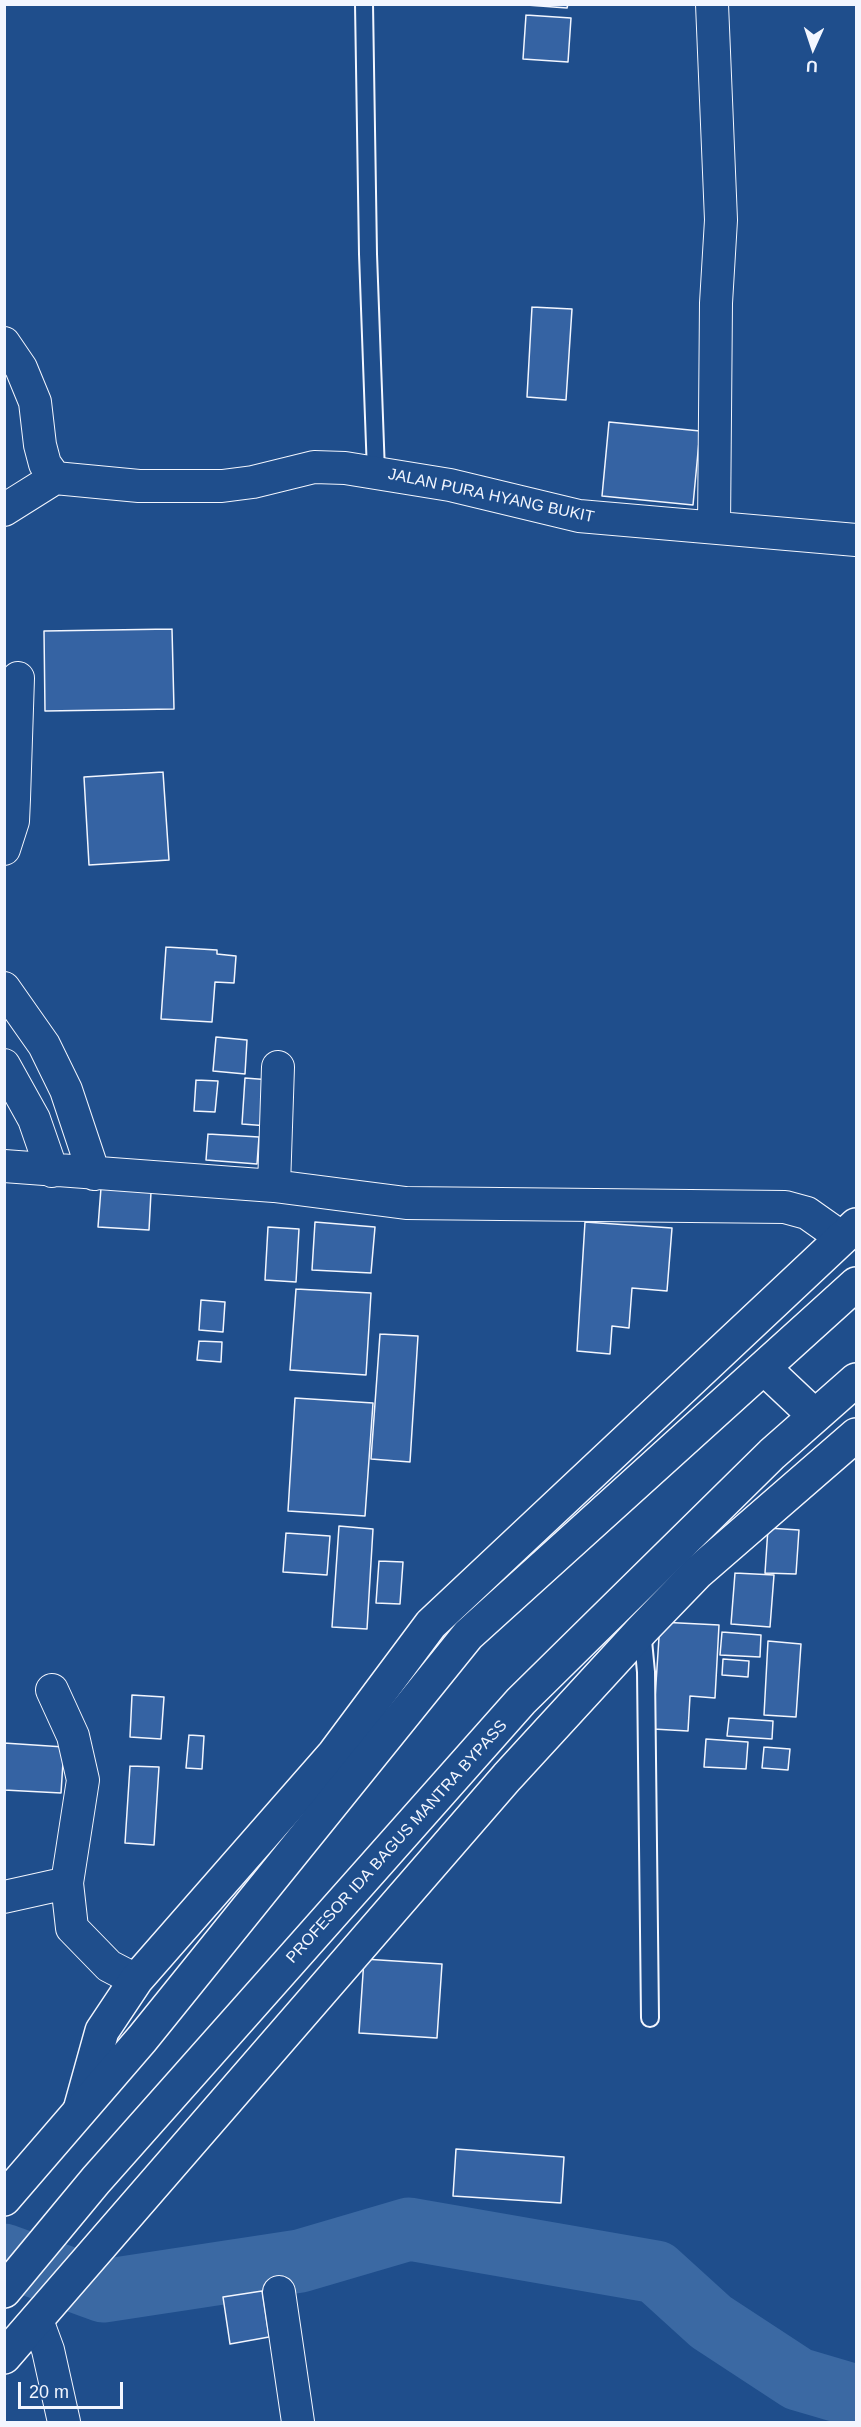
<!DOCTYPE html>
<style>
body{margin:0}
#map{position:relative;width:861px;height:2427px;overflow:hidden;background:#1f4e8c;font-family:Arial,sans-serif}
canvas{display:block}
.frame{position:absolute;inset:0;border:6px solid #f2f6ff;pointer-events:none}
.north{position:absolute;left:783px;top:18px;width:60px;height:60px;-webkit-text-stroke:4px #1f4e8c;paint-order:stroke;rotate:183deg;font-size:16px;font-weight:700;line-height:24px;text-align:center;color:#f2f6ff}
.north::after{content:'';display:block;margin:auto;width:21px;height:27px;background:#f2f6ff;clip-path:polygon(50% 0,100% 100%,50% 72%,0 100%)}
.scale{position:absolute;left:18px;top:2382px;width:105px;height:27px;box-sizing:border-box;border:3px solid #f2f6ff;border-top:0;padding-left:8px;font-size:18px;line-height:21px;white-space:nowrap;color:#f2f6ff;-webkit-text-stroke:4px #1f4e8c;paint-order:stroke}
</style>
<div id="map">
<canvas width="861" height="2427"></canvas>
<div class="frame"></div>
<div class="north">U</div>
<div class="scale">20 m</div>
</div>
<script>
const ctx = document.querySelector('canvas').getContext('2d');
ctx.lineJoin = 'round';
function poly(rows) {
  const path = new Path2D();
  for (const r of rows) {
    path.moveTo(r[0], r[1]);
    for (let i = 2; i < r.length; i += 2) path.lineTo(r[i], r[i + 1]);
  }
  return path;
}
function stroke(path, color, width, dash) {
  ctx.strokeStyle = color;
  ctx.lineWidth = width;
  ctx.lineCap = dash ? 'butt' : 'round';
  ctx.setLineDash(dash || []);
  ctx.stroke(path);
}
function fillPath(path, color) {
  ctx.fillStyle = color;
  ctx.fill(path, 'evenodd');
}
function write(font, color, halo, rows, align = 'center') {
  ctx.font = font + ' Arial,sans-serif';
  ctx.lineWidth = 4.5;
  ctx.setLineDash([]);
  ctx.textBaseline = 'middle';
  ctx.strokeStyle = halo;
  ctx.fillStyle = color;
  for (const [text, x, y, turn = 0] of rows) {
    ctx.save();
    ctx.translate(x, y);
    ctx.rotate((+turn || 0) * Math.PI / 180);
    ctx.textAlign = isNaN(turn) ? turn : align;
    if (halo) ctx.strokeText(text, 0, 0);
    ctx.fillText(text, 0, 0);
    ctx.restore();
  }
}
stroke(poly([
 [4,2255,103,2291,300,2261,409,2229,656,2272,711,2322,798,2379,856,2396]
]), '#3b69a3', 63);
const building = poly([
 [513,4,568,4,567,8,513,4],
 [526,15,571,18,568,62,523,59,526,15],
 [532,307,572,309,566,400,527,397,532,307],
 [609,422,700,431,693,505,602,496,609,422],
 [172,629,174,709,45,711,44,631,172,629],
 [163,772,169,860,89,865,84,777,163,772],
 [166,947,217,950,217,954,236,956,234,983,215,982,212,1022,161,1019,166,947],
 [216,1037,247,1040,245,1074,213,1071,216,1037],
 [245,1078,271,1080,268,1126,242,1124,245,1078],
 [196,1080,218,1081,215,1112,194,1111,196,1080],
 [208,1134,259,1137,257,1164,206,1160,208,1134],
 [101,1188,151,1192,149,1230,98,1227,101,1188],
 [315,1222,375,1227,371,1273,312,1270,315,1222],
 [585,1222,672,1228,667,1291,632,1288,629,1328,612,1326,610,1354,577,1351,585,1222],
 [268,1227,299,1229,296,1282,265,1280,268,1227],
 [296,1289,371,1293,366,1375,290,1370,296,1289],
 [201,1300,225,1302,223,1332,199,1330,201,1300],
 [380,1334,418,1336,410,1462,371,1459,380,1334],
 [199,1341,222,1342,221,1362,197,1360,199,1341],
 [295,1398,373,1403,365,1516,288,1511,295,1398],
 [339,1526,373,1529,367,1629,332,1627,339,1526],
 [768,1528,799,1530,796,1574,765,1573,768,1528],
 [286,1533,330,1536,327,1575,283,1572,286,1533],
 [379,1561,403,1562,400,1604,376,1603,379,1561],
 [735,1573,774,1575,770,1627,731,1624,735,1573],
 [660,1622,719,1625,715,1698,690,1696,688,1731,653,1729,660,1622],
 [722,1632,761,1635,760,1657,720,1655,722,1632],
 [768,1641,801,1644,796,1717,764,1715,768,1641],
 [723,1659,749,1661,748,1677,722,1675,723,1659],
 [132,1695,164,1697,161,1739,130,1737,132,1695],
 [729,1718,773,1721,772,1739,727,1736,729,1718],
 [189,1735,204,1736,202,1769,186,1768,189,1735],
 [706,1739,748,1742,746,1769,704,1767,706,1739],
 [4,1743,64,1747,61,1793,4,1790,4,1743],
 [764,1747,790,1749,788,1770,762,1768,764,1747],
 [130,1766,159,1767,154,1845,125,1843,130,1766],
 [364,1959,442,1964,437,2038,359,2033,364,1959],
 [456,2149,564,2157,561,2203,453,2196,456,2149],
 [262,2291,269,2337,230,2344,223,2297,262,2291]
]);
fillPath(building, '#3563a3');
stroke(building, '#f2f6ff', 1.5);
const service = poly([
 [364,4,368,254,376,472],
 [642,1630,646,1672,650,2018]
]);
const minor = poly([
 [712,4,721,220,716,303,714,527],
 [4,343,21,368,35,402,40,445,45,464,55,478],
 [55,478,139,486,222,486,253,482,314,467,345,468,450,485,579,516,856,540],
 [4,510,55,478],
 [4,849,13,821,14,799,18,678],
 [4,988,44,1045,66,1090,94,1174],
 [4,1065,34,1119,52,1171],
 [4,1166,274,1186,406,1203,785,1207,807,1213,841,1237],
 [274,1186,278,1067],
 [52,1690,73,1736,83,1780,67,1883,72,1928,109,1966,136,1980],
 [4,1897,67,1883],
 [279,2292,298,2422],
 [37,2320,48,2350,64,2422]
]);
const tertiary = poly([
 [80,2110,102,2031,136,1980,334,1754,431,1624,856,1225],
 [4,2357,507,1777,642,1630,697,1573,856,1435]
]);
const trunk = poly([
 [764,1368,815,1416],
 [4,2199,142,2039,468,1635,856,1284],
 [4,2291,96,2180,521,1701,772,1454,856,1380]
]);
stroke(service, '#f2f6ff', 20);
stroke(minor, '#f2f6ff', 34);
stroke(tertiary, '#f2f6ff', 36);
stroke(trunk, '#f2f6ff', 36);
stroke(service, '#1f4e8c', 16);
stroke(minor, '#1f4e8c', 32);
stroke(tertiary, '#1f4e8c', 33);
stroke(trunk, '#1f4e8c', 33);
write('16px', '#f2f6ff', '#1f4e8c', [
 ["JALAN PURA HYANG BUKIT",491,496,12],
 ["PROFESOR IDA BAGUS MANTRA BYPASS",397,1842,-48]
]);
</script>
